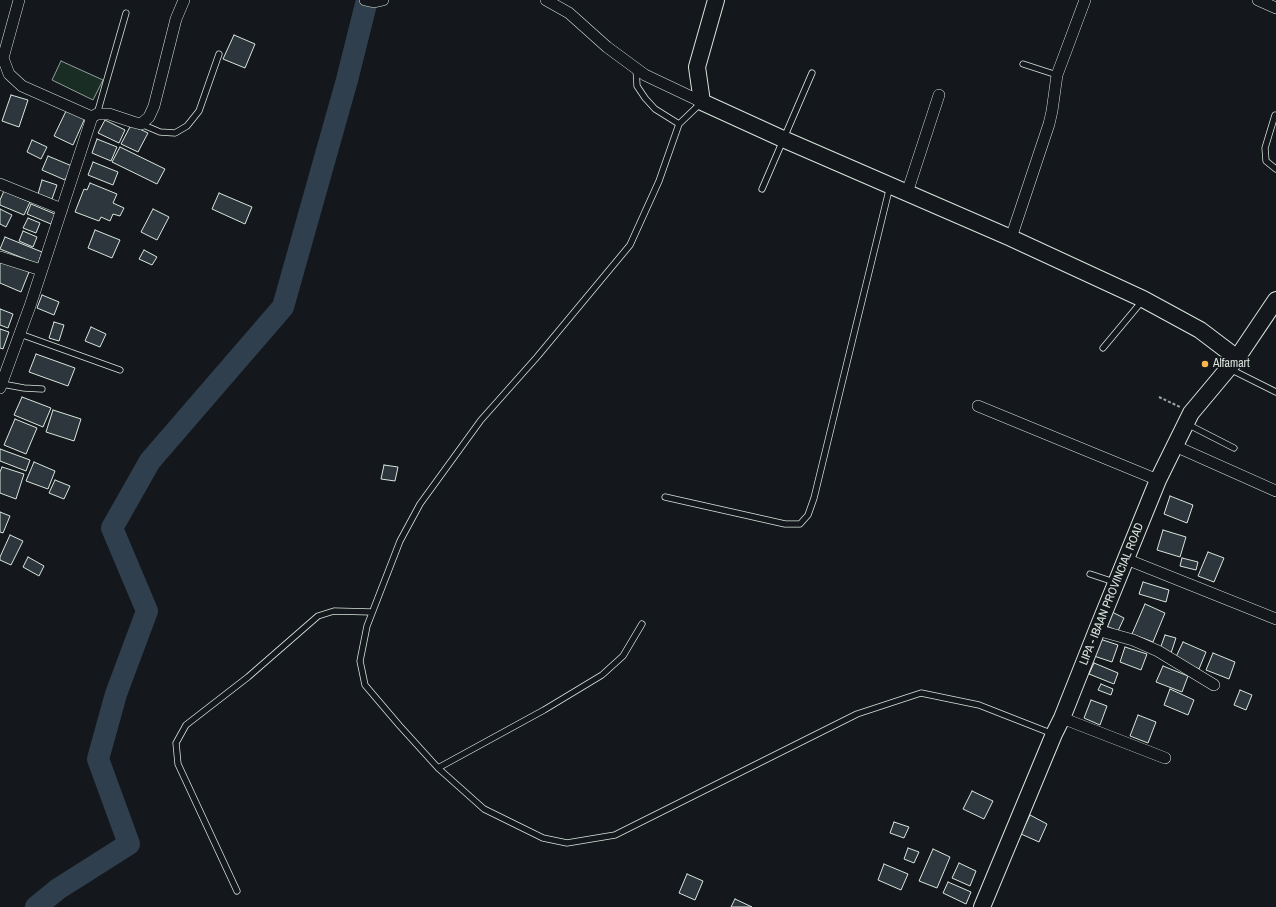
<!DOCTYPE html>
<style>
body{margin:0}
canvas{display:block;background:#14181c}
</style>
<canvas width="1276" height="907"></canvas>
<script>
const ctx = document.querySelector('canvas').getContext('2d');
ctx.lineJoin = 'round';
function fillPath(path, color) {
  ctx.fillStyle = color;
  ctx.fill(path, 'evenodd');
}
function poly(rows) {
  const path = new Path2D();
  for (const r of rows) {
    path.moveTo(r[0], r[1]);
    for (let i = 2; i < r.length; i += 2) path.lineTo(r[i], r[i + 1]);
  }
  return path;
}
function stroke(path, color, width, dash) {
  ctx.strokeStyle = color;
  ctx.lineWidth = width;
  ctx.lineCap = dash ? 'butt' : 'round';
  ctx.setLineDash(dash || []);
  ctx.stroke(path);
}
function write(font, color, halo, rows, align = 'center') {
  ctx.font = font + ' "Archivo Narrow",sans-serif';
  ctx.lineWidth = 3;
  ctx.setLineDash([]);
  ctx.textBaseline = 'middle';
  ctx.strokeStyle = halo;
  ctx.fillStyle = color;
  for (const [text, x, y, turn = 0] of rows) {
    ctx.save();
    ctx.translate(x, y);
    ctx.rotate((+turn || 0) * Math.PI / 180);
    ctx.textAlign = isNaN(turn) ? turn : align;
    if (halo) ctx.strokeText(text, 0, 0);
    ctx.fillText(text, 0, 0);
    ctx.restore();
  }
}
const green = poly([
 [61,61,103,80,93,100,52,80,61,61]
]);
fillPath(green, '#1a2d24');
stroke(green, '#939e99', 1);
stroke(poly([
 [36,907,58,889,129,844,98,759,116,694,147,611,112,528,150,461,283,307,347,80,367,0]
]), '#2f3f4d', 22);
const building = poly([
 [234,35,255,44,245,68,223,59,234,35],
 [11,95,28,100,19,127,2,121,11,95],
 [67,109,85,118,73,145,54,136,67,109],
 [105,120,125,130,119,143,98,133,105,120],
 [131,125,148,133,138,152,121,144,131,125],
 [97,139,117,147,111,161,92,153,97,139],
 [32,140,47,147,41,159,27,152,32,140],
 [120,147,165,169,157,184,112,162,120,147],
 [48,156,72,166,65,180,42,170,48,156],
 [93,162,118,172,113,185,88,175,93,162],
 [42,180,57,185,52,199,38,194,42,180],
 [90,183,117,194,113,203,124,208,120,216,113,214,110,221,101,217,99,221,75,212,84,189,87,190,90,183],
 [4,191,30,202,24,215,0,205,0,200,4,191],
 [219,193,252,207,245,224,212,209,219,193],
 [31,204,55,214,51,224,27,214,31,204],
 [0,209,12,215,6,227,0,224,0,209],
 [153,209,169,217,157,240,141,232,153,209],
 [28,218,40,223,36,233,23,228,28,218],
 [95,230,120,240,112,258,88,248,95,230],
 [23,231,37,237,33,247,19,241,23,231],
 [5,237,42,252,38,264,0,249,5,237],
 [144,250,157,257,152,265,139,259,144,250],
 [1,260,29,272,21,292,0,283,0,263,1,260],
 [42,295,59,302,54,315,37,308,42,295],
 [0,309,13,314,8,328,0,325,0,309],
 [54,322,64,325,59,341,49,338,54,322],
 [91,327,106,334,100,347,85,341,91,327],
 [0,329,9,332,3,349,0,348,0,329],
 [36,354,75,368,68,386,29,372,36,354],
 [22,397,51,408,43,427,14,415,22,397],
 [53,410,81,419,74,441,46,432,53,410],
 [15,419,37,428,26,454,4,445,15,419],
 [0,449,30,460,26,471,0,461,0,449],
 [34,462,55,471,48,489,26,481,34,462],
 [384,465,398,467,395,481,381,479,384,465],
 [2,467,24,474,16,499,0,493,0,472,2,467],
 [55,480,70,486,64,499,49,493,55,480],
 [1170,496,1193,505,1187,523,1164,514,1170,496],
 [0,512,10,516,3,533,0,532,0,512],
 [1163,530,1186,537,1180,557,1157,550,1163,530],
 [10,535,23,541,11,565,0,560,0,557,10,535],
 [1208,552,1224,558,1214,582,1198,576,1208,552],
 [28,557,44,566,39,576,23,567,28,557],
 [1182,558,1198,562,1196,570,1180,566,1182,558],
 [1143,582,1169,590,1166,602,1139,594,1143,582],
 [1145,604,1165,613,1153,642,1132,634,1145,604],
 [1110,611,1124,618,1118,631,1104,625,1110,611],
 [1165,635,1176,638,1171,653,1160,649,1165,635],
 [1097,638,1118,645,1112,662,1091,655,1097,638],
 [1183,642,1206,652,1199,669,1175,659,1183,642],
 [1125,647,1147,654,1141,670,1120,662,1125,647],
 [1213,653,1235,662,1229,679,1206,670,1213,653],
 [1094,663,1118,673,1114,684,1089,674,1094,663],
 [1163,666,1188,676,1182,692,1156,682,1163,666],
 [1101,684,1113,689,1111,695,1098,690,1101,684],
 [1170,689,1194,700,1188,715,1164,705,1170,689],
 [1240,690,1252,695,1246,710,1234,705,1240,690],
 [1091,700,1107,706,1100,725,1084,718,1091,700],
 [1138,715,1156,722,1148,743,1130,736,1138,715],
 [972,791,993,801,984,819,963,809,972,791],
 [1030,815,1047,824,1039,842,1021,834,1030,815],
 [894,822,909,827,904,838,890,833,894,822],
 [908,848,919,852,914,863,904,859,908,848],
 [933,849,950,857,937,888,919,881,933,849],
 [959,863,976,871,970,886,952,878,959,863],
 [884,864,908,874,901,890,878,880,884,864],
 [687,874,703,881,695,900,679,893,687,874],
 [948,882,971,892,966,904,943,893,948,882],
 [735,899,752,907,731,907,735,899]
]);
fillPath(building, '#2c363c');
stroke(building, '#d8e6dc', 1);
const lane = poly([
 [1023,64,1057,75],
 [636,68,637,86,645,98,655,109,679,124],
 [701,103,679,124,659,181,630,245,537,357,481,420,420,504,400,541,367,626,360,661,365,685,399,725,438,768,484,809,543,838,567,843,615,835,857,714,921,693,979,705,1053,734],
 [97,114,126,13],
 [1275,115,1265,148,1266,161,1276,169],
 [141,124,160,132,175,133,187,126,199,111,219,54],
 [762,189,812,73],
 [20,334,120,370],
 [1103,348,1143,300],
 [1230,369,1276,392],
 [2,384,24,388,42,389],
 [1187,424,1234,448],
 [665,497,785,524,800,524,808,515,814,498,890,186],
 [1090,574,1114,582],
 [438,768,544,710,602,675,623,656,642,624],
 [237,891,178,764,176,743,186,725,248,677,318,616,334,611,372,612]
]);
const street = poly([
 [19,0,3,58,9,74,22,86,92,117],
 [365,0,374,2,383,0],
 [546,0,569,13,607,47,645,75,702,102],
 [1258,0,1276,8],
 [0,184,62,209],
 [907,193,939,95],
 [1011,238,1049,124,1052,111,1057,75,1085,0],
 [0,257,41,270],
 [0,388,30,306,92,117,97,114,109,114,133,122,141,124,149,117,154,106,176,19,184,0],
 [978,406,1158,480],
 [1175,446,1276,491],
 [1126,559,1276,619],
 [1097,630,1133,640,1158,651,1214,685],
 [1062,718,1165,758]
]);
const secondary = poly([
 [716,0,697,67,702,102,783,139,1011,238,1143,299,1200,330,1237,358],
 [982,907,1054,734,1062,718,1097,630,1158,480,1191,413,1237,358,1276,300]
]);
stroke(lane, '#d8e6dc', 7);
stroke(street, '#d8e6dc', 12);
stroke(secondary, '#d8e6dc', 18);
stroke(poly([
 [1159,397,1180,407]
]), '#9da8a2', 2, [3, 2]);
stroke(lane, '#14181c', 5.5);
stroke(street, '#14181c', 11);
stroke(secondary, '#14181c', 16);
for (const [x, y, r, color] of [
 [1205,364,4,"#ffb74d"]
]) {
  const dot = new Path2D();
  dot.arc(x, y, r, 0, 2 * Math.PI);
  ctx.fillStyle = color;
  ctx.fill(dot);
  stroke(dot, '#14181c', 1.5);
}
write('12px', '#d8e6dc', '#14181c', [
 ["Alfamart",1213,364]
], 'left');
write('12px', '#d8e6dc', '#14181c', [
 ["LIPA - IBAAN PROVINCIAL ROAD",1112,594,-68]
]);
</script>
